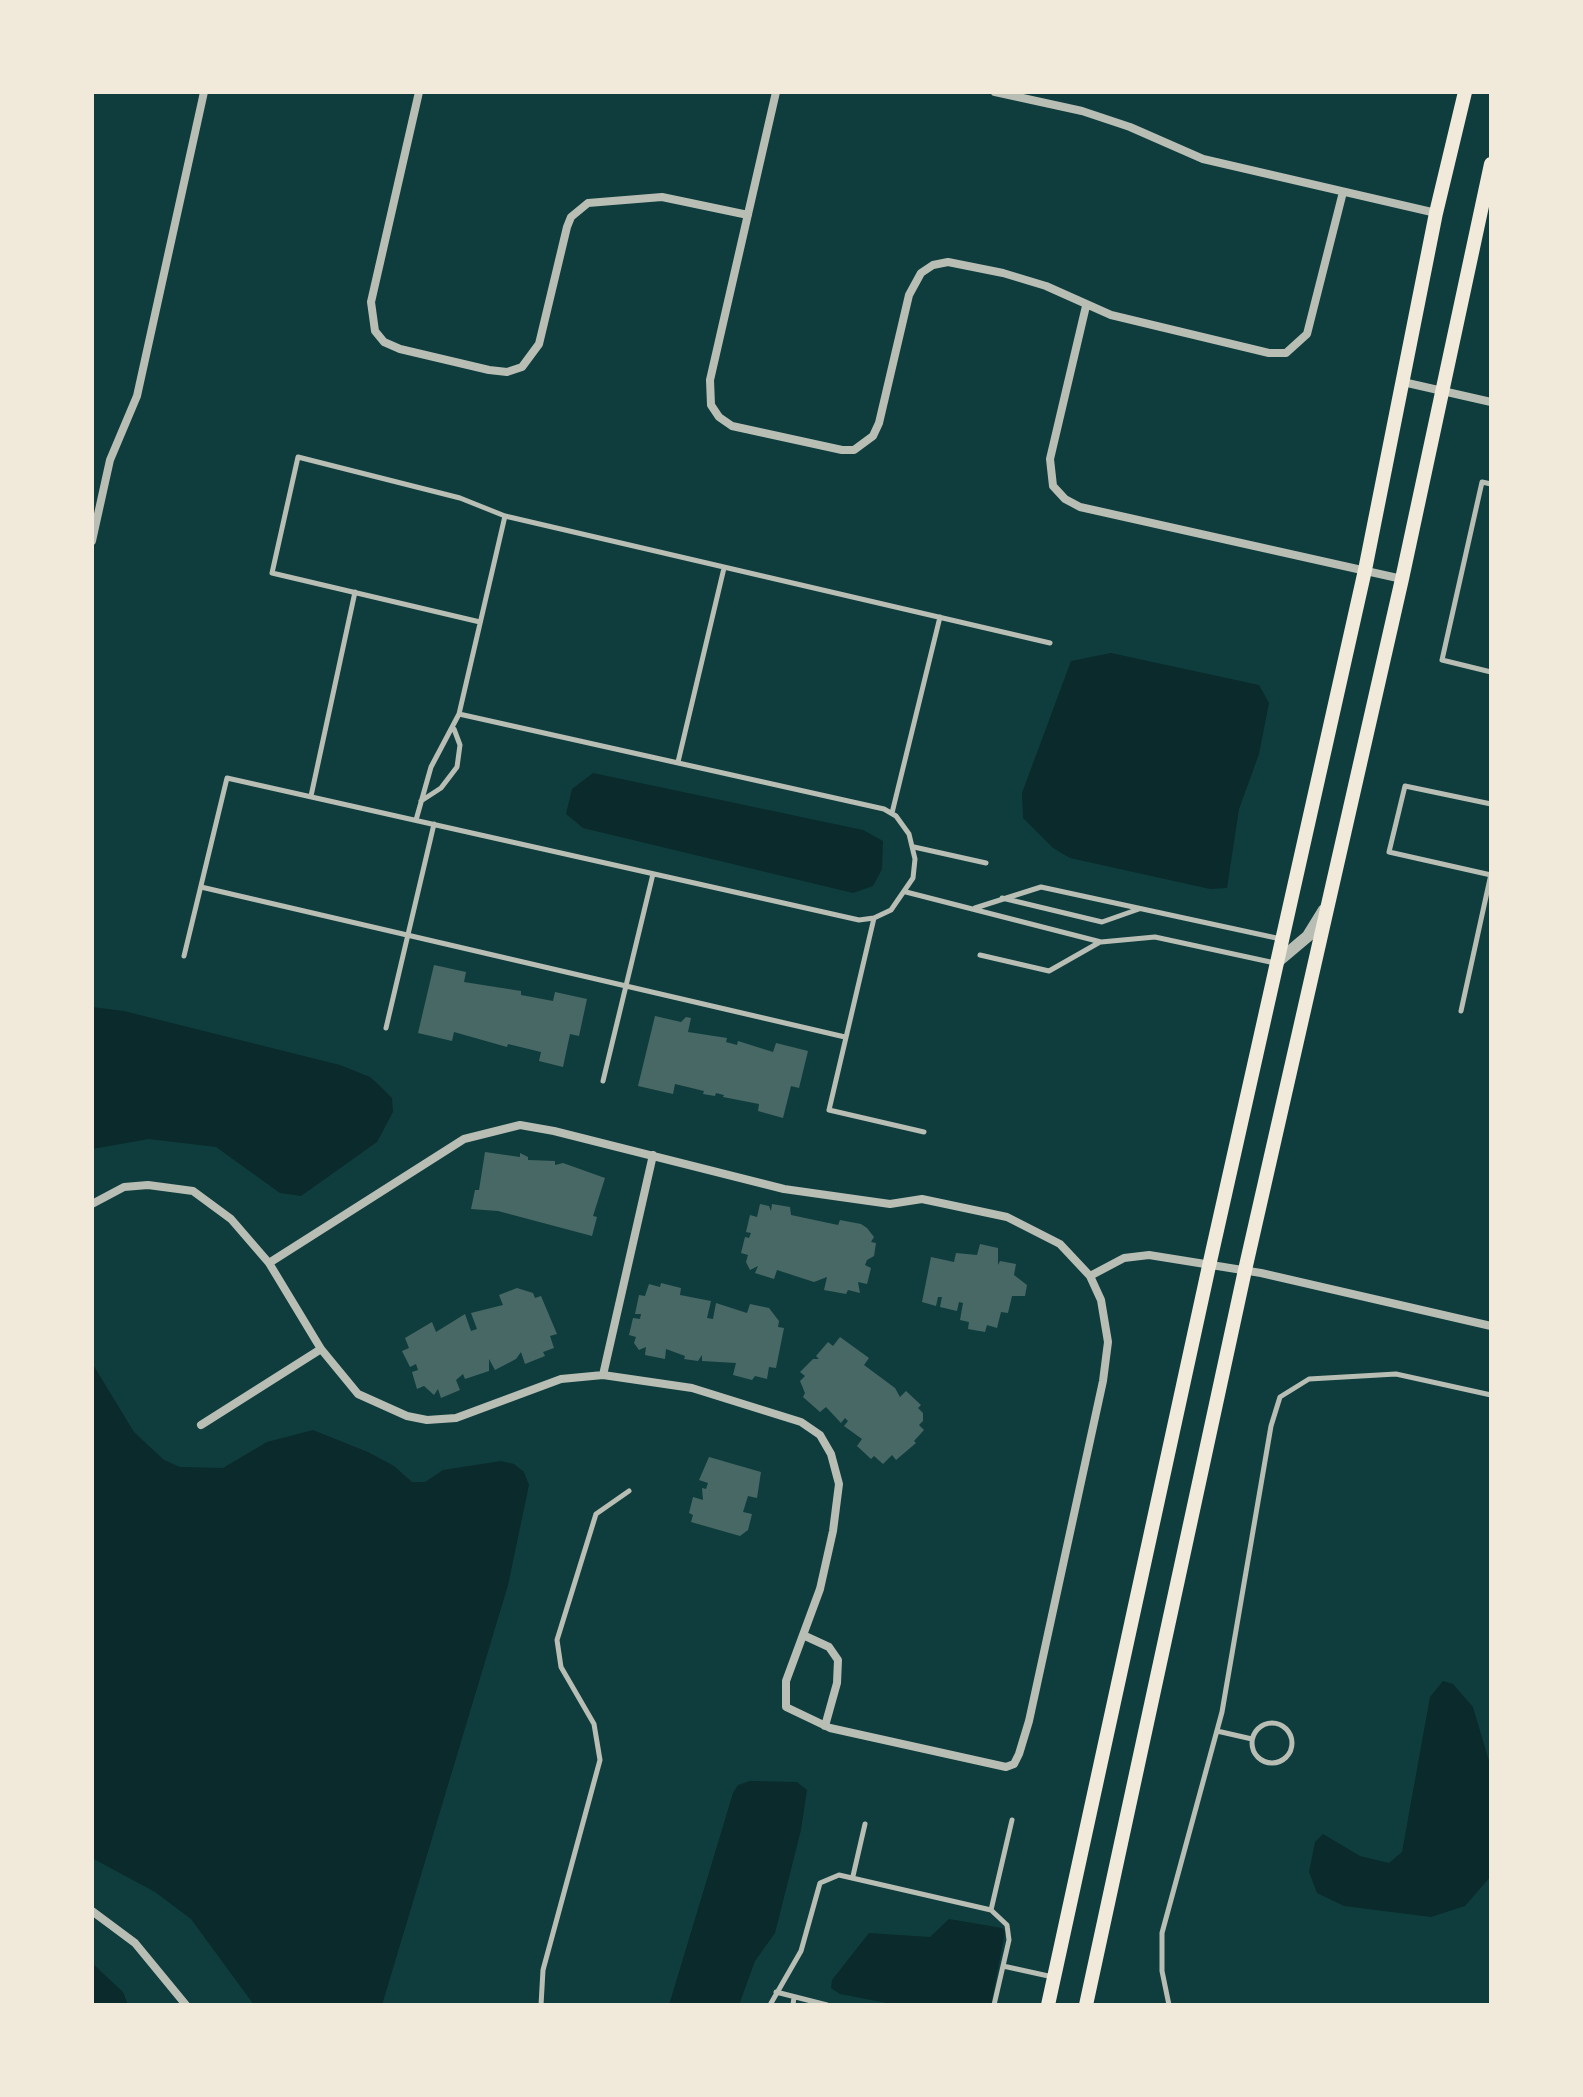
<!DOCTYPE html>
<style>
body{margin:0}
#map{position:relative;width:1583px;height:2097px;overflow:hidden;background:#0f3d3e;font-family:Lora,serif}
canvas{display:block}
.frame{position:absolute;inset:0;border:94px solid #f1e9da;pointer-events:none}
</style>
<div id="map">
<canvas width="1583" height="2097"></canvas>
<div class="frame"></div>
</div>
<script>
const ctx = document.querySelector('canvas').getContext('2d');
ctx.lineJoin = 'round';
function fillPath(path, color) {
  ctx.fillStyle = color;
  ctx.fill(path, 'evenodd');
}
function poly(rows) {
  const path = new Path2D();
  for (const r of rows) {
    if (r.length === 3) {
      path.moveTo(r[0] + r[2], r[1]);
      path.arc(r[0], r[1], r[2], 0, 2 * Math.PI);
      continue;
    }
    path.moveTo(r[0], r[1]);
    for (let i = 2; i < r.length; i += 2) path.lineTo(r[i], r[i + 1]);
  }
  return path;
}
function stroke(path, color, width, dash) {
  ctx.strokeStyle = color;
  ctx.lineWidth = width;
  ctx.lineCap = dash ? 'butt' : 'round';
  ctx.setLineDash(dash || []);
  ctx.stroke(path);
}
fillPath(poly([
 [1111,653,1259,685,1269,703,1259,754,1239,809,1227,888,1210,889,1070,858,1053,848,1023,818,1022,793,1071,661],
 [593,773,863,830,883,841,882,869,873,886,853,893,583,828,566,814,572,789],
 [92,1007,124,1011,340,1065,370,1077,380,1086,392,1098,393,1112,377,1142,301,1196,280,1193,216,1147,149,1139,92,1149],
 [92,1363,134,1432,164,1460,180,1467,223,1468,267,1442,313,1430,368,1452,394,1466,412,1482,425,1482,443,1470,501,1461,514,1464,524,1472,529,1485,508,1585,382,2005,254,2005,191,1919,155,1892,92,1858],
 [1443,1681,1453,1684,1473,1707,1491,1768,1491,1876,1465,1906,1431,1917,1344,1906,1317,1893,1309,1872,1315,1842,1323,1834,1360,1856,1389,1863,1402,1852,1430,1697],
 [750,1781,797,1782,807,1790,801,1830,775,1933,755,1961,739,2005,669,2005,733,1793,738,1785],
 [949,1919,1002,1928,1005,1932,991,2005,897,2005,840,1994,831,1988,832,1980,869,1933,930,1937],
 [92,1963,123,1992,128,2005,92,2005]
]), '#0a2a2b');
fillPath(poly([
 [434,965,466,972,464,982,521,991,521,995,553,1001,555,992,587,999,579,1036,570,1034,563,1067,539,1061,541,1052,508,1044,507,1047,454,1032,452,1041,418,1033],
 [655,1016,681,1022,686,1017,691,1018,688,1032,727,1038,726,1042,737,1045,738,1041,773,1052,776,1043,808,1051,799,1088,791,1086,783,1118,758,1111,759,1104,723,1097,724,1095,716,1093,715,1096,703,1094,704,1091,675,1084,673,1094,638,1086],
 [485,1152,520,1157,520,1153,528,1157,528,1160,555,1161,555,1165,563,1163,605,1178,593,1216,597,1217,592,1236,498,1211,471,1209,475,1190,479,1190],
 [760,1204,769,1206,771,1211,772,1204,790,1207,791,1215,838,1225,840,1220,861,1224,867,1228,874,1237,871,1242,876,1243,874,1256,867,1260,865,1265,871,1268,867,1284,858,1282,860,1293,848,1290,846,1294,824,1290,827,1277,814,1282,777,1270,774,1279,755,1273,758,1266,750,1270,746,1262,748,1255,741,1253,745,1237,749,1238,751,1233,746,1232,750,1215,757,1217],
 [980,1244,998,1248,998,1265,1000,1261,1016,1264,1014,1275,1027,1285,1025,1296,1012,1296,1008,1313,1001,1312,997,1328,987,1325,985,1332,968,1329,969,1322,960,1320,963,1303,959,1302,957,1311,940,1307,942,1297,938,1297,936,1306,922,1302,931,1257,954,1262,956,1253,977,1255],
 [661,1283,681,1288,680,1295,711,1301,707,1318,713,1319,716,1303,747,1313,750,1304,769,1308,779,1321,778,1327,784,1328,776,1368,769,1367,767,1379,755,1376,752,1380,733,1375,736,1363,702,1361,702,1355,698,1361,684,1359,685,1356,666,1349,665,1359,645,1355,646,1347,639,1350,634,1343,636,1337,629,1335,633,1318,640,1319,641,1314,635,1314,639,1295,645,1296,649,1284,660,1287],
 [517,1288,533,1293,535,1298,541,1296,557,1334,550,1336,554,1348,543,1352,545,1356,525,1364,521,1352,516,1359,495,1370,489,1359,489,1371,465,1379,463,1374,456,1380,460,1390,441,1398,438,1389,434,1395,424,1386,417,1389,412,1372,418,1370,416,1364,410,1367,402,1351,409,1348,405,1338,432,1322,436,1332,465,1314,471,1331,477,1329,471,1313,503,1305,499,1295],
 [840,1337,869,1358,864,1365,895,1388,900,1397,906,1391,921,1405,918,1408,923,1413,923,1421,919,1425,924,1430,914,1441,916,1443,896,1460,892,1455,883,1464,874,1456,871,1459,857,1446,862,1439,844,1426,848,1421,845,1418,841,1423,826,1407,820,1412,803,1397,805,1393,800,1381,805,1376,800,1372,813,1359,819,1359,816,1356,828,1342,833,1346],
 [709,1457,761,1472,757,1498,748,1496,743,1512,752,1514,748,1530,740,1536,691,1522,693,1515,689,1513,693,1497,703,1500,702,1488,706,1489,708,1483,699,1480]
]), '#486865');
stroke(poly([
 [1491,484,1482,482,1442,660,1491,672],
 [480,622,272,573,298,457,460,498,505,516,1050,643],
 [678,762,724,568],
 [311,796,355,592],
 [421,801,441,788,457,767,460,745,454,729],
 [892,813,940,617],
 [416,820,431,767,459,714,505,516],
 [914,847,986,863],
 [1491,875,1389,852,1405,786,1491,804],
 [201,887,845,1037],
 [906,892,1101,942,1155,937,1275,963],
 [1002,898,1102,922,1139,909],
 [975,908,1041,887,1281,939],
 [874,918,829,1110,924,1132],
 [980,955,1049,971,1100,942],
 [184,956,227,778,859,920,874,918,891,910,913,878,915,859,909,834,896,816,884,809,459,714],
 [1461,1011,1491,874],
 [386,1028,434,824],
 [603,1081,653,874],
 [1272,1743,20],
 [1217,1731,1252,1739],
 [853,1876,865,1824],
 [991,1910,1012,1820],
 [776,1992,827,2005],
 [541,2005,543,1970,600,1760,594,1724,561,1667,557,1640,596,1514,629,1491],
 [770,2005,801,1951,820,1883,839,1875,991,1910,1007,1925,1009,1940,1003,1966],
 [793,2005,794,1997],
 [994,2005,1003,1966,1053,1977],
 [1169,2005,1162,1971,1162,1933,1222,1712,1271,1426,1280,1397,1309,1379,1396,1374,1491,1395]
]), '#b8beb3', 5);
stroke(poly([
 [419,92,371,302,375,331,384,342,400,349,489,370,507,372,522,367,539,344,567,227,571,217,588,203,662,197,748,215],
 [776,92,710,380,711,405,719,417,732,426,842,450,854,450,873,436,879,423,909,295,921,273,933,265,948,262,1003,273,1046,286,1111,315,1269,353,1286,353,1307,334,1343,192],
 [995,92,1082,111,1130,127,1203,159,1436,213],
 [1086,306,1050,459,1053,486,1065,499,1080,507,1402,579],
 [1403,382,1491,402],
 [92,541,110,460,137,396,204,92],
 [92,1204,124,1187,148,1185,193,1191,231,1219,269,1263,321,1349,358,1394,407,1416,427,1420,456,1418,561,1379,603,1375,692,1388,801,1422,820,1435,831,1454,839,1484,833,1531,820,1589,786,1681,786,1707,830,1728,1006,1767,1014,1764,1019,1754,1029,1721,1103,1381,1108,1342,1101,1300,1090,1276],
 [269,1263,464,1139,520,1125,554,1131,784,1189,890,1204,922,1199,1007,1217,1060,1244,1090,1276,1124,1258,1149,1255,1261,1273,1491,1326],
 [603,1375,653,1155],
 [201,1425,321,1349],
 [803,1635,829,1647,838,1660,837,1683,825,1726],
 [92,1911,135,1943,186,2005]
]), '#b8beb3', 8);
stroke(poly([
 [1276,963,1308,936,1324,910]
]), '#b8beb3', 12);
stroke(poly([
 [1048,2005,1209,1266,1365,570,1436,213,1465,92],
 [1086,2005,1245,1270,1402,579,1491,164]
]), '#f1e9da', 14);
</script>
